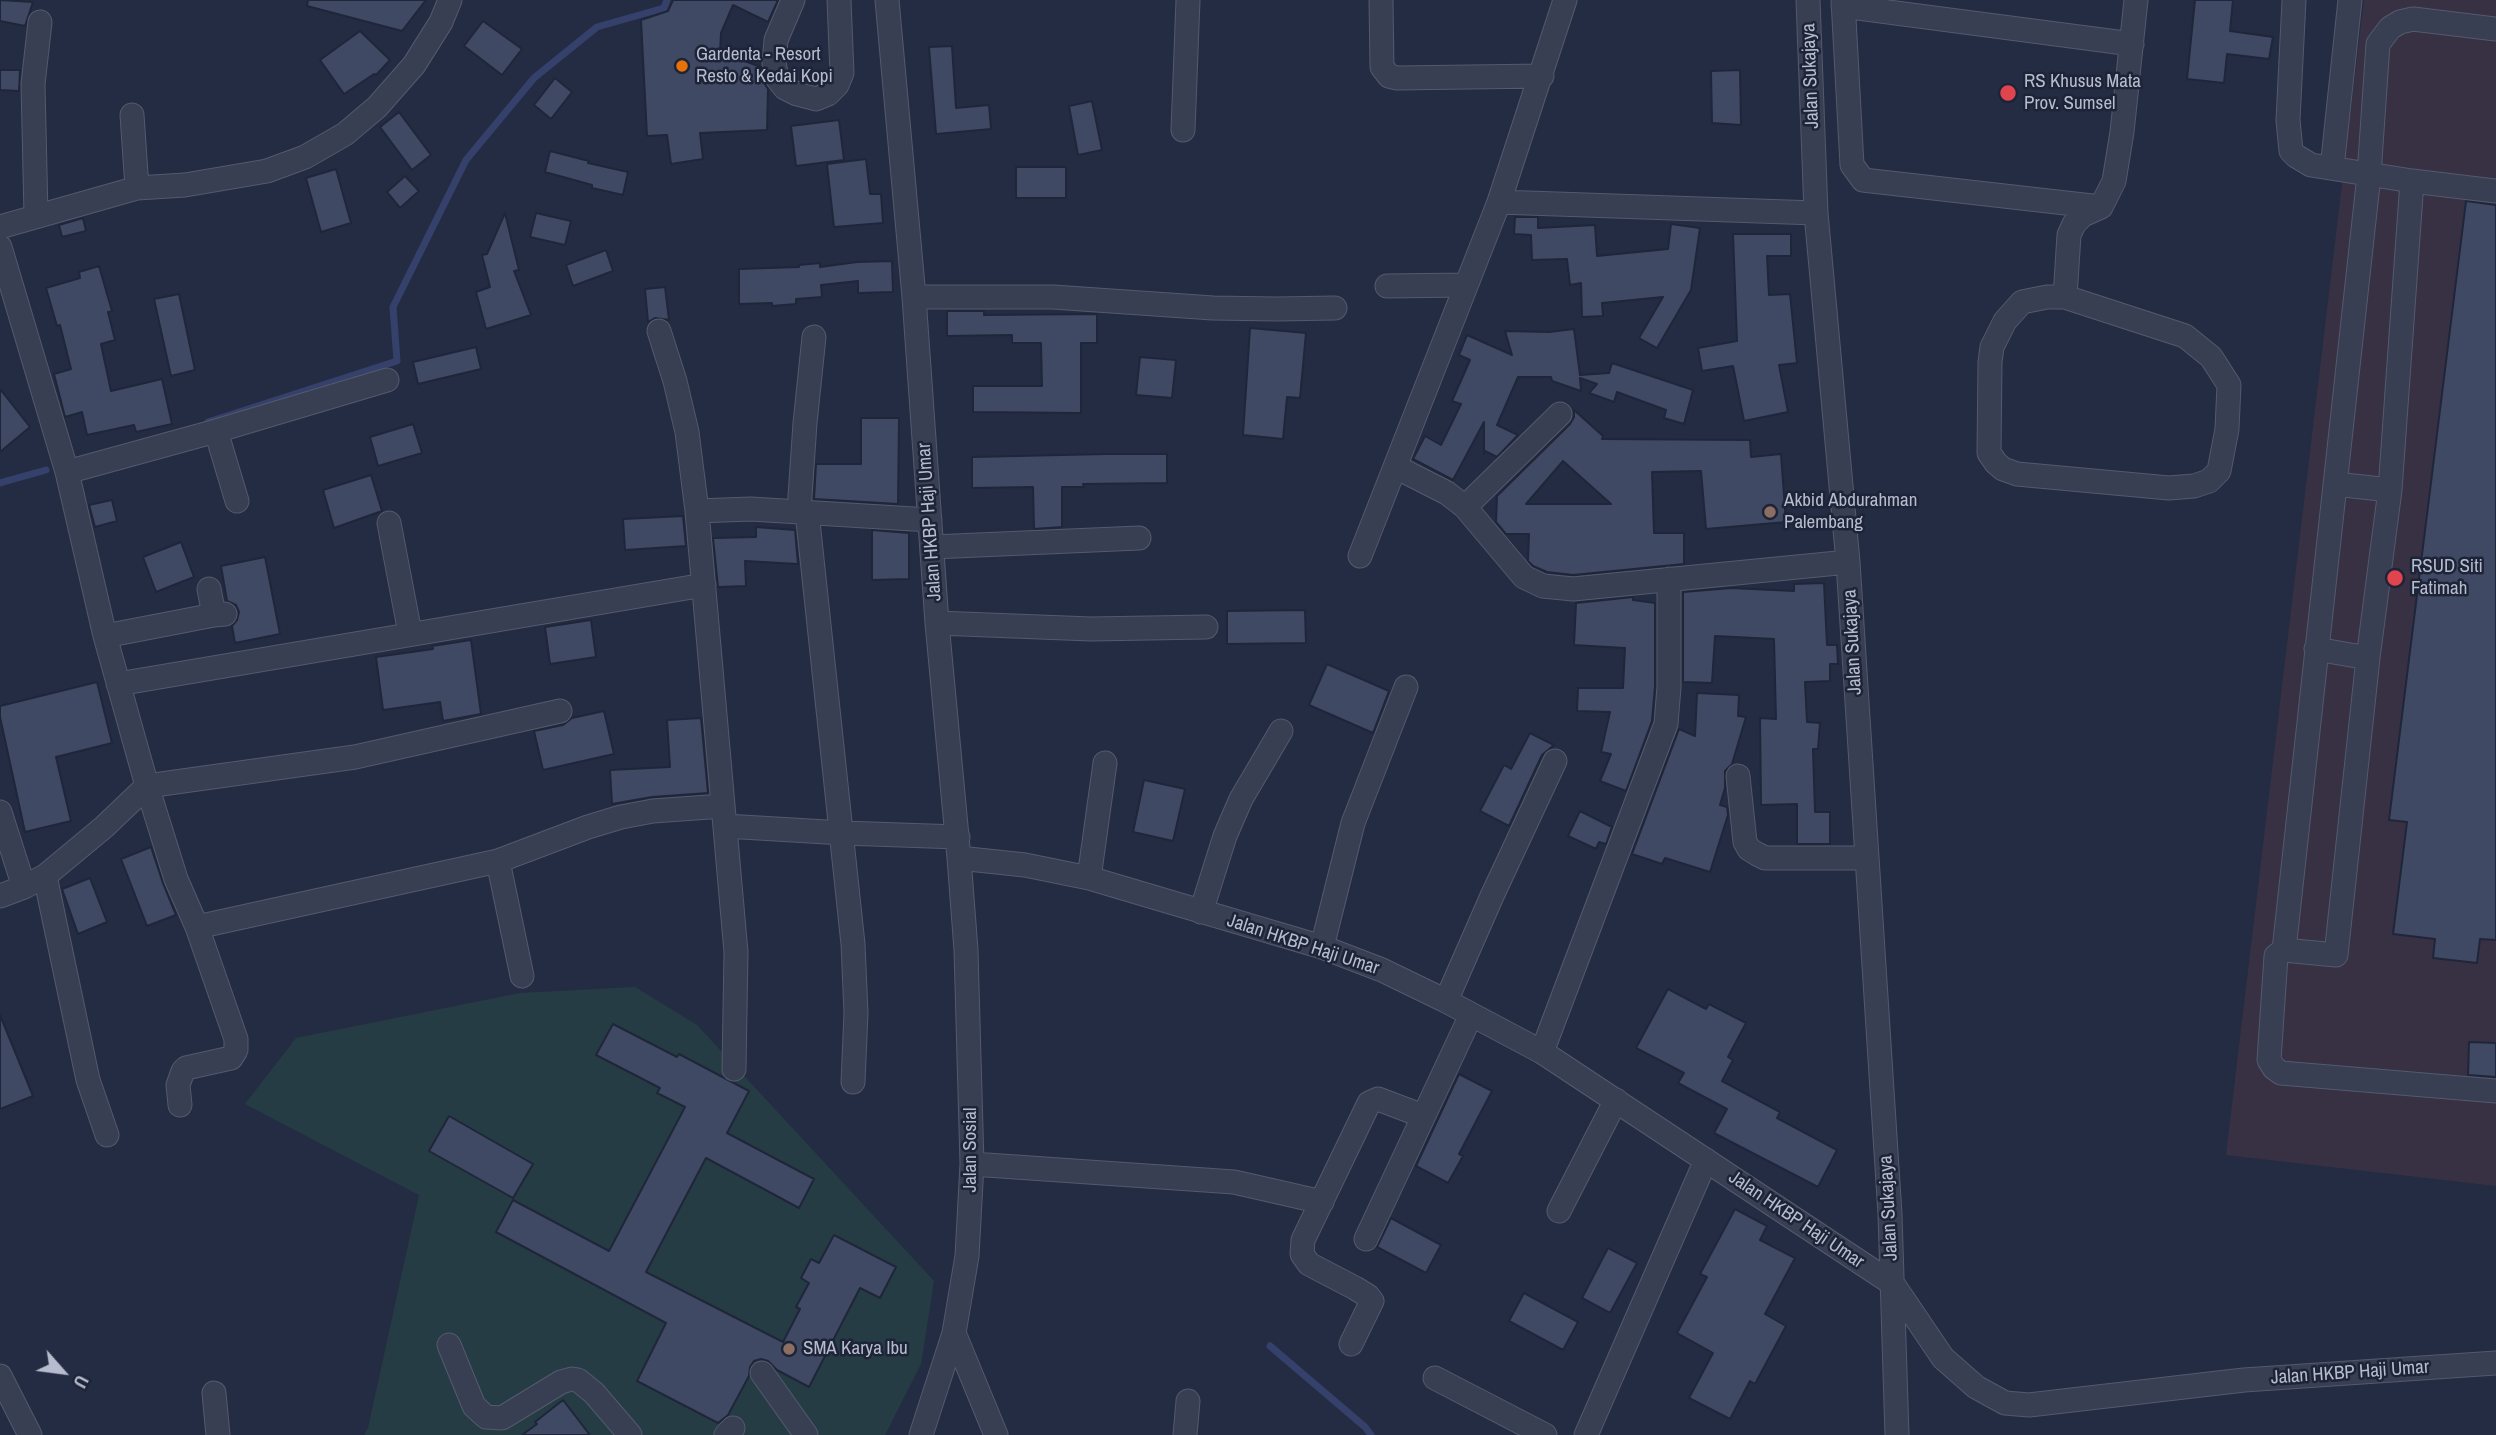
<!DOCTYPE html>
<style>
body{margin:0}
#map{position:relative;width:2496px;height:1435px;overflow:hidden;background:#242c44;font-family:"Archivo Narrow",sans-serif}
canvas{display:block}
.north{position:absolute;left:28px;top:1337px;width:70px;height:70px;-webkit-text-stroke:5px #1d2438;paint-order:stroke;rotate:118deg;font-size:19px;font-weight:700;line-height:28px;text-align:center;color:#b6bbcd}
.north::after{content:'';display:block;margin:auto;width:24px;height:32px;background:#b6bbcd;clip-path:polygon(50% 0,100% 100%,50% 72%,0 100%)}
</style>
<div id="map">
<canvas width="2496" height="1435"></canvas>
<div class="north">U</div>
</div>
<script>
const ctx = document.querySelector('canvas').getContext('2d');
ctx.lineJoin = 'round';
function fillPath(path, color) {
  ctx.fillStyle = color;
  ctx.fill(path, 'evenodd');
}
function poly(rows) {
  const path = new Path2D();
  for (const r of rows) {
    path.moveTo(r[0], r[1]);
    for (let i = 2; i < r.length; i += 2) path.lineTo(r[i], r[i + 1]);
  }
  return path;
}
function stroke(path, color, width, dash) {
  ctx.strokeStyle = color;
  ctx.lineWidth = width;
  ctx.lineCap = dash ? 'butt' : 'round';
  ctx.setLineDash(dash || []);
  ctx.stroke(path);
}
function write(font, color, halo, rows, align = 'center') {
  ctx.font = font + ' "Archivo Narrow",sans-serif';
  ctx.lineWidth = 5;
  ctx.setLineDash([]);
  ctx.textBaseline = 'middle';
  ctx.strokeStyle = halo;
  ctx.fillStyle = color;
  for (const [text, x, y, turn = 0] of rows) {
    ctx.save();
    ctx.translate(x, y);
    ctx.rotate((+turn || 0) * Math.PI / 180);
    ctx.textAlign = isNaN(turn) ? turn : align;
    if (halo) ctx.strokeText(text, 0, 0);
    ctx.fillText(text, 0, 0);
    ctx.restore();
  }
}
fillPath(poly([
 [2364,0,2496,0,2496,1186,2226,1155]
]), '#373143');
fillPath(poly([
 [635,987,697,1025,934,1281,921,1364,885,1435,364,1435,368,1428,419,1195,245,1104,296,1038,520,993]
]), '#263c44');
stroke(poly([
 [208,422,397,361,393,307,466,160,534,78,597,27,664,8,667,0],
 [0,483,46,470],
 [1270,1346,1365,1427,1371,1435]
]), '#35416a', 7);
const building = poly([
 [0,0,33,2,25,26,0,21,0,0],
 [308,0,426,0,402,31,307,6,308,0],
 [673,0,778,0,768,22,733,5,721,33,720,52,761,67,763,81,768,89,767,130,700,133,703,159,671,164,667,135,647,136,641,20,668,11,673,0],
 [2195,0,2233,0,2230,31,2273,37,2269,59,2227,54,2224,83,2187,79,2195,0],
 [483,21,522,49,502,75,464,46,483,21],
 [360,31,390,60,376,75,374,74,344,94,320,60,360,31],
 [952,46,956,108,989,105,991,129,936,134,929,47,952,46],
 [0,70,20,70,19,91,0,90,0,70],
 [1740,70,1741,125,1712,123,1711,71,1740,70],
 [555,78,572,92,551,119,534,105,555,78],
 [1092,101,1102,150,1078,155,1069,106,1092,101],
 [399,112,431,155,412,170,380,127,399,112],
 [839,120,844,160,796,166,791,126,839,120],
 [550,151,589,161,588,163,628,172,623,195,592,188,592,185,545,172,550,151],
 [866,159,870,194,881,194,883,223,834,227,827,164,866,159],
 [1016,167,1066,167,1066,198,1016,198,1016,167],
 [336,169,351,223,321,232,306,178,336,169],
 [405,176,419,191,400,208,387,192,405,176],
 [2466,201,2496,205,2496,940,2480,939,2477,963,2433,958,2435,939,2393,934,2407,822,2389,820,2466,201],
 [505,213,519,270,514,271,531,315,486,329,476,292,490,287,482,255,487,254,505,213],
 [536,213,571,221,565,245,530,237,536,213],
 [1515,217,1538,217,1538,228,1595,225,1597,256,1668,249,1671,224,1700,228,1691,290,1657,348,1639,338,1663,297,1602,303,1603,316,1582,317,1581,283,1570,285,1567,259,1532,260,1531,235,1514,234,1515,217],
 [83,218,86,231,62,237,59,225,83,218],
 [1733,234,1791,234,1791,256,1767,256,1769,295,1790,294,1797,363,1779,365,1788,412,1744,421,1733,366,1702,371,1698,348,1737,341,1733,234],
 [606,250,613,271,573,286,566,265,606,250],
 [892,261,893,292,858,293,858,281,821,285,822,297,796,299,796,304,772,306,772,303,739,304,739,269,799,267,799,265,820,263,820,267,857,262,892,261],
 [99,266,112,311,108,312,115,340,101,344,111,391,162,379,172,424,136,432,134,425,87,435,82,412,65,417,54,374,71,369,60,325,57,326,46,288,80,278,79,272,99,266],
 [665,287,669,320,655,318,648,322,645,289,665,287],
 [179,294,195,370,171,376,154,299,179,294],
 [947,311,984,311,984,315,1097,314,1097,343,1081,343,1081,413,973,412,973,386,1042,386,1041,343,1012,343,1012,335,947,336,947,311],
 [1250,328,1306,333,1300,398,1287,397,1283,439,1243,435,1250,328],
 [1574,329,1580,375,1609,373,1612,363,1693,390,1684,424,1664,418,1666,410,1617,392,1614,402,1589,393,1597,384,1580,378,1581,391,1552,381,1551,377,1518,377,1497,425,1518,435,1497,457,1485,451,1484,454,1484,422,1453,480,1413,459,1425,436,1441,445,1461,404,1452,401,1470,360,1459,355,1467,335,1512,355,1505,331,1549,332,1574,329],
 [476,347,481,369,418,384,413,362,476,347],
 [1140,357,1176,360,1172,398,1136,395,1140,357],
 [0,389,30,427,0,452,0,389],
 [1574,410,1603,436,1602,439,1750,440,1751,457,1781,454,1786,522,1706,529,1701,471,1652,472,1654,533,1684,533,1684,564,1573,575,1547,572,1533,566,1528,561,1529,534,1506,534,1496,522,1497,496,1570,424,1574,417,1574,410],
 [1563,461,1611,504,1526,504,1563,461],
 [861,418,899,418,898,504,814,499,816,464,861,464,861,418],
 [413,424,422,453,378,466,370,437,413,424],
 [1107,454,1167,454,1167,483,1083,484,1084,487,1062,487,1062,527,1034,529,1033,487,972,488,972,457,1107,454],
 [371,475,382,511,334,528,323,490,371,475],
 [112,500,117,521,95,527,89,505,112,500],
 [683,516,686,546,625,550,623,519,683,516],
 [756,527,795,530,798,564,745,561,746,586,718,587,713,538,756,537,756,527],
 [872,530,909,533,909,579,872,580,872,530],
 [181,542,194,577,156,592,143,557,181,542],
 [265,557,280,634,235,643,232,626,237,620,239,612,236,605,227,601,221,566,265,557],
 [1824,583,1827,645,1837,645,1838,664,1830,664,1830,681,1805,682,1807,722,1820,723,1818,749,1813,749,1815,812,1830,812,1830,844,1797,844,1797,804,1761,805,1760,718,1776,719,1774,639,1715,636,1712,683,1683,682,1683,592,1731,588,1794,591,1794,584,1824,583],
 [1633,597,1633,600,1655,603,1655,686,1652,721,1626,791,1600,781,1611,754,1601,752,1610,712,1577,711,1578,688,1623,688,1625,648,1574,645,1576,603,1633,597],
 [1305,610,1306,643,1227,644,1227,611,1305,610],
 [591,620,596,657,550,664,545,627,591,620],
 [471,640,481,714,443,721,440,702,383,710,376,657,433,649,432,646,471,640],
 [1327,664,1389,691,1373,733,1309,705,1327,664],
 [97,682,112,743,56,757,71,821,25,832,0,717,0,706,97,682],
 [1697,693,1739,695,1738,716,1746,717,1732,764,1725,771,1725,788,1720,805,1727,807,1728,815,1710,872,1665,858,1662,864,1632,854,1679,729,1695,736,1697,693],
 [604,711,614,754,543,770,534,731,563,725,572,718,604,711],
 [701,718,708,793,652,797,612,804,610,770,670,767,667,720,701,718],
 [1530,733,1554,745,1542,755,1509,826,1480,811,1504,765,1511,769,1530,733],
 [1144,780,1185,789,1173,841,1133,832,1144,780],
 [1580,811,1612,827,1606,844,1599,842,1596,849,1568,836,1580,811],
 [151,847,163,883,176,915,147,926,121,859,151,847],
 [90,878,107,922,78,934,62,889,90,878],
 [1668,989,1706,1009,1709,1004,1746,1023,1728,1057,1733,1060,1722,1081,1780,1112,1777,1118,1837,1150,1818,1187,1714,1133,1727,1109,1678,1083,1684,1073,1636,1048,1668,989],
 [0,1015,33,1096,0,1109,0,1015],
 [613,1024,677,1057,679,1054,749,1091,727,1133,814,1179,799,1208,706,1158,646,1272,783,1342,800,1309,796,1307,809,1283,801,1278,811,1259,819,1263,834,1235,896,1267,880,1298,860,1288,809,1387,777,1370,768,1361,761,1359,754,1361,750,1367,749,1376,728,1415,718,1423,637,1381,666,1323,496,1232,513,1200,609,1251,685,1107,657,1093,660,1088,596,1055,613,1024],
 [2469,1042,2496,1043,2496,1077,2468,1075,2469,1042],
 [1459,1074,1492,1091,1459,1154,1463,1156,1448,1183,1416,1166,1459,1074],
 [449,1116,533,1164,513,1198,429,1151,449,1116],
 [1735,1209,1767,1226,1760,1240,1795,1258,1765,1314,1786,1326,1755,1384,1750,1381,1730,1419,1689,1398,1713,1353,1677,1333,1707,1277,1700,1274,1735,1209],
 [1391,1218,1441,1245,1426,1273,1377,1247,1391,1218],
 [1608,1248,1637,1263,1610,1313,1582,1298,1608,1248],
 [1524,1293,1578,1322,1563,1350,1509,1321,1524,1293],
 [563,1400,590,1435,522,1435,537,1424,535,1422,563,1400]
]);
fillPath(building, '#404964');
stroke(building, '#1f263a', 2);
const minor = poly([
 [793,0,776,40,774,63,777,78,785,88,797,94,816,99,828,94,837,85,842,73,839,0],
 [887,0,914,297,937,623,959,858,1025,865,1089,878,1322,947,1382,970,1446,1001,1542,1052,1893,1284,1943,1358,1976,1387,2005,1403,2029,1405,2244,1380,2496,1363],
 [1381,0,1382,67,1389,76,1397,78,1542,76],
 [1808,0,1816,213,1848,562,1890,1214,1897,1435],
 [1843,0,1852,165,1863,180,2101,207],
 [2294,0,2288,120,2291,151,2296,156,2311,165,2412,181,2390,490,2368,658,2336,955,2284,950,2276,956,2269,1060,2274,1068,2281,1073,2496,1091],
 [1843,6,2132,44],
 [1183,130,1188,0],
 [2332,168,2350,0],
 [2412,181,2496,191],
 [137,188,185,185,267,171,305,157,345,134,377,107,414,65,441,22,450,0],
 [1499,202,1816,213],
 [36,215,33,84,40,22],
 [0,227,137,188,132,115],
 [0,247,67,472,105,636,147,786,176,879,197,927,236,1039,236,1050,231,1058,186,1068,183,1071,178,1085,180,1105],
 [1387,286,1466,285],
 [914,297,1053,297,1213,308,1277,309,1335,308],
 [2047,297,2065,297,2185,336,2211,357,2229,385,2227,429,2219,471,2209,481,2194,486,2169,488,2017,474,2003,469,1996,463,1989,453,1990,362,1992,347,2005,321,2022,302,2047,297],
 [2065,297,2069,235,2074,224,2083,215,2101,207,2114,181,2122,132,2136,0],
 [659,331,675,381,687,432,697,511,736,952,734,1069],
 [216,431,237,501],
 [1396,467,1447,493,1465,507,1524,577,1543,586,1573,589,1848,562],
 [67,472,216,431,387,380],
 [2335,484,2390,490],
 [1465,507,1560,414],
 [697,511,751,509,930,520],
 [799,511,805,423,814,337],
 [807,512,853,944,856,1013,853,1082],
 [389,523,410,633],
 [932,547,1139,538],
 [1360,556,1499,202,1565,0],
 [209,589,214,615,225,614],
 [937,623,1091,629,1206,627],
 [105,636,214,615],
 [2316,649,2368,658],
 [118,684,704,585],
 [1738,776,1745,842,1749,849,1757,854,1765,858,1866,858],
 [0,812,24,887],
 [725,826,843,833,958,837],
 [498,861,522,976],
 [45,876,88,1080,107,1135],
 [1089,878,1105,763],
 [0,896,24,887,45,876,104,827,147,786,355,757,560,711],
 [1201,912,1225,836,1241,799,1281,731],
 [197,927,498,861,588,827,621,817,653,811,723,806],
 [1322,947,1353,823,1406,687],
 [2284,950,2369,175,2378,44,2390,28,2400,22,2413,19,2496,29],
 [1446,1001,1492,896,1555,761],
 [1542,1052,1666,724,1669,687,1669,579],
 [972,1164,1234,1182,1322,1202],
 [1559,1211,1616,1100],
 [1366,1239,1471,1015],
 [954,1333,996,1435],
 [1351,1344,1372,1301,1368,1296,1355,1288,1309,1264,1302,1254,1303,1240,1369,1103,1378,1099,1423,1116],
 [449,1345,474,1406,486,1417,502,1418,561,1382,572,1379,578,1380,594,1393,630,1435],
 [762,1373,806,1435],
 [0,1376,30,1435],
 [1435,1378,1545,1435],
 [214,1393,218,1435],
 [726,1435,733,1428],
 [921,1435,954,1333,967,1256,972,1164,966,950,959,858],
 [1185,1435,1188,1401],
 [1586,1435,1706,1160]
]);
stroke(minor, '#545a6d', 25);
stroke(minor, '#393f53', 23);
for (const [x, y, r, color] of [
 [682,66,7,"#e8710a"],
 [2008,93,9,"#e0444e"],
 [1770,512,7,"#8d6e63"],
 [2395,578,9,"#e0444e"],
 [789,1349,7,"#8d6e63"]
]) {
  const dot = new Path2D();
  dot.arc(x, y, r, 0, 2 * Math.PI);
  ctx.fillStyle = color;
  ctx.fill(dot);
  stroke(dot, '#1d2438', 2.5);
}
write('19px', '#b6bbcd', '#1d2438', [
 ["Gardenta - Resort",696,55],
 ["Resto & Kedai Kopi",696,77],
 ["RS Khusus Mata",2024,82],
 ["Prov. Sumsel",2024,104],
 ["Akbid Abdurahman",1784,501],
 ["Palembang",1784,523],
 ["RSUD Siti",2411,567],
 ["Fatimah",2411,589],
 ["SMA Karya Ibu",803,1349]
], 'left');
write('19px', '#b6bbcd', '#1d2438', [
 ["Jalan Sukajaya",1811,76,-92],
 ["Jalan HKBP Haji Umar",930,522,-94],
 ["Jalan Sukajaya",1853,642,-93],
 ["Jalan HKBP Haji Umar",1303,945,18],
 ["Jalan Sosial",971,1150,-90],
 ["Jalan Sukajaya",1889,1208,-93],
 ["Jalan HKBP Haji Umar",1796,1220,34],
 ["Jalan HKBP Haji Umar",2350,1373,-4]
]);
</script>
